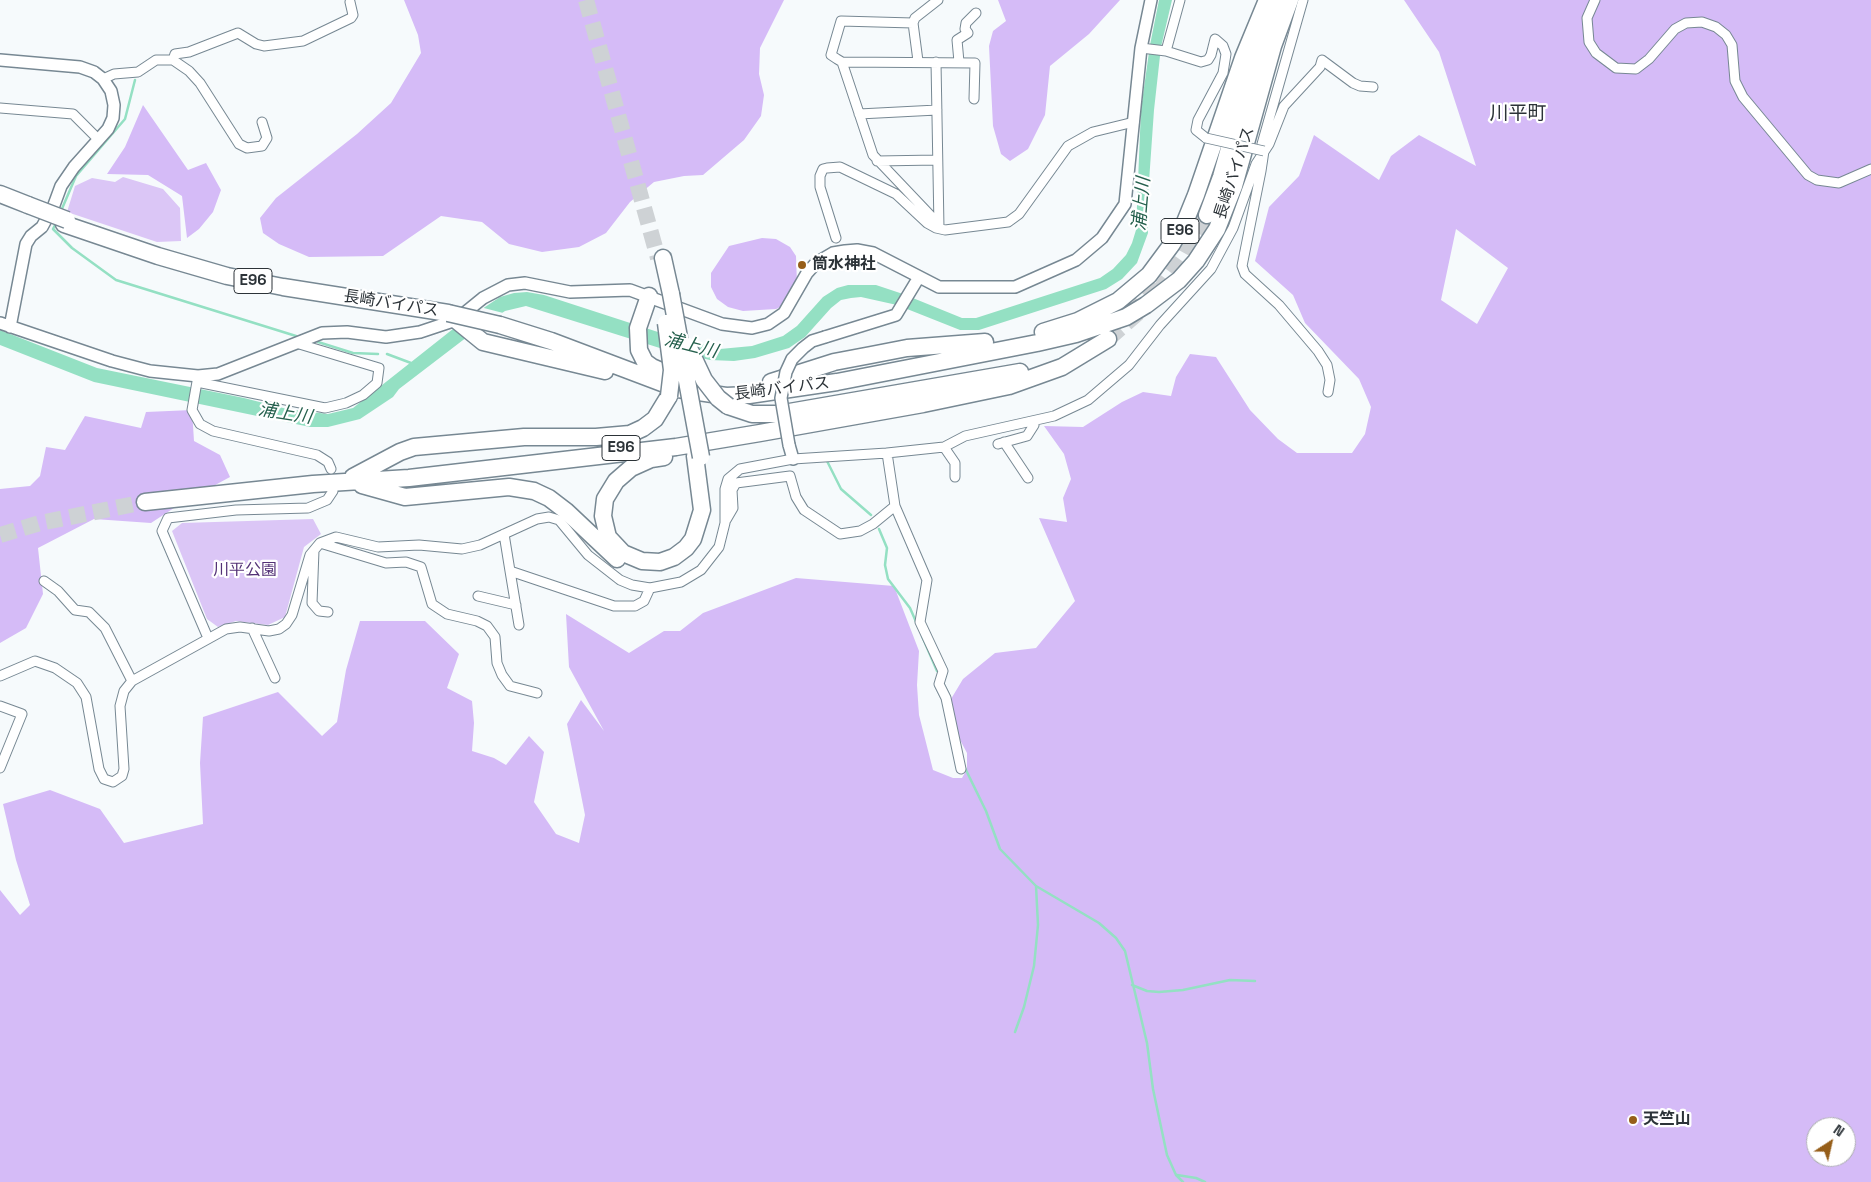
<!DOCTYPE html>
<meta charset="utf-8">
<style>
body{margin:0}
#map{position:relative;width:1871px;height:1182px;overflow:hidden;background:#f6fafc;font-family:"Space Grotesk",sans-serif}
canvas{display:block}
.north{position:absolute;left:1806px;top:1117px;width:50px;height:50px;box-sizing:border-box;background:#fff;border:1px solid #abadaf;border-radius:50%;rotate:35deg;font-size:14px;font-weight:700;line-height:20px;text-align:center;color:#2c3338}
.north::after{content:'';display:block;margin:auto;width:18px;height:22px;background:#965e19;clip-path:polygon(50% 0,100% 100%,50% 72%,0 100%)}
</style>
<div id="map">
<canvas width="1871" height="1182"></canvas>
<div class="north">N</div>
</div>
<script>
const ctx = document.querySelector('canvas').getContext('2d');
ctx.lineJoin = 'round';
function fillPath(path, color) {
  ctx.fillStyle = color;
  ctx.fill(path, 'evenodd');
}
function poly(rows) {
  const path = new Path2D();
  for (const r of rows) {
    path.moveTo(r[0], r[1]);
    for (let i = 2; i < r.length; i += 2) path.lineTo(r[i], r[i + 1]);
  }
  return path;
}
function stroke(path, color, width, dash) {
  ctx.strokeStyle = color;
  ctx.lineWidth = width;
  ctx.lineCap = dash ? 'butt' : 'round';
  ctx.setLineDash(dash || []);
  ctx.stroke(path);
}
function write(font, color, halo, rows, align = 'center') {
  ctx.font = font + ' "Space Grotesk","Noto Sans JP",sans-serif';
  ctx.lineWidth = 4.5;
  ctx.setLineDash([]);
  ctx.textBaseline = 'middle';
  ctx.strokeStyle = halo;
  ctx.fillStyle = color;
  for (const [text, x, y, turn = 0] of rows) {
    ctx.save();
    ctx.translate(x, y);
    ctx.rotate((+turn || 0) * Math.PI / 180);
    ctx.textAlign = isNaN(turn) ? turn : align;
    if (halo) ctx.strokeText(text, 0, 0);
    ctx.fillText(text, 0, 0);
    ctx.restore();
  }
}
fillPath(poly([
 [123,177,163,189,180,208,181,241,157,242,67,212,75,186,92,178,115,182],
 [313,519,321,534,304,547,285,617,268,625,236,621,218,627,207,619,172,531,182,523]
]), '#dbc6f6');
fillPath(poly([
 [404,0,784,0,760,48,759,74,764,95,761,116,744,140,703,175,684,176,654,182,630,202,606,233,579,247,542,252,509,244,482,222,441,216,383,256,309,257,279,244,263,233,260,218,276,198,357,134,391,103,421,53,418,35],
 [998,0,1120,0,1089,34,1050,66,1045,115,1028,149,1010,161,1001,154,993,126,989,46,993,31,1006,21],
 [1404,0,1871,0,1871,1182,0,1182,0,890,20,915,30,905,16,860,3,804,50,790,100,809,124,843,203,824,200,763,203,717,278,692,322,736,337,722,346,670,360,621,425,621,459,654,447,688,472,701,474,723,472,751,494,758,506,765,529,736,544,752,534,802,556,834,579,843,585,815,567,724,581,700,604,731,569,667,566,614,629,653,664,631,680,631,703,613,796,578,894,586,919,651,917,685,919,715,933,770,953,778,962,778,967,769,967,753,958,736,951,699,963,679,995,653,1036,648,1075,601,1039,518,1067,522,1063,498,1071,479,1064,454,1044,426,1083,427,1122,402,1143,392,1171,396,1176,377,1190,354,1216,357,1250,410,1278,439,1297,453,1352,453,1365,434,1371,407,1359,379,1305,323,1293,295,1255,261,1269,207,1299,176,1314,135,1379,180,1391,156,1419,135,1476,166,1439,52],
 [1456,229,1508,268,1477,324,1441,300],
 [1816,1127,1846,1127,1846,1157,1816,1157],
 [143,105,188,170,206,163,221,190,213,212,199,229,187,238,182,196,148,175,107,174,125,147],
 [762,238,776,239,790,247,796,256,797,284,787,304,776,309,743,311,728,307,717,299,711,287,711,273,729,246],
 [192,410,194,441,220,455,230,477,180,504,151,523,94,519,38,548,43,594,26,628,0,643,0,489,30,486,40,476,46,447,65,450,85,416,141,428,146,412]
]), '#d5bbf7');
fillPath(poly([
 [1159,0,1172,0,1161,47,1154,110,1148,196,1148,233,1137,263,1122,279,1106,289,979,330,960,330,897,305,861,297,851,298,841,300,831,308,805,337,789,348,755,358,734,361,710,360,663,349,526,306,505,311,467,337,399,389,393,397,360,419,328,427,310,427,94,382,0,345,0,330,97,368,244,398,287,409,328,414,353,408,458,325,500,297,514,293,527,292,544,295,661,333,720,349,752,346,783,336,797,326,823,297,837,288,848,285,876,285,903,294,962,318,976,318,1100,278,1113,269,1126,255,1132,243,1136,230,1141,109,1150,45]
]), '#94e0c3');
fillPath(poly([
 [480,307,507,314,485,328,460,322]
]), '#f6fafc');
stroke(poly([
 [61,211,76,176,125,119,135,80],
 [56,223,53,229,72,248,116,280,296,336],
 [318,342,353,353,378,354],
 [387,354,411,363],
 [827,461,841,489,871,515],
 [879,529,887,548,885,565,888,579,910,608,917,624],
 [922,636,937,671],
 [964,766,986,811,1000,849,1036,886,1099,923,1116,938,1125,951,1147,1043,1153,1089,1167,1155,1176,1175,1183,1182],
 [1132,985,1147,991,1159,992,1183,990,1230,980,1255,981],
 [1015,1032,1024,1007,1034,966,1038,925,1036,886],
 [1177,1175,1196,1178,1205,1182]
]), '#94e0c3', 2.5);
stroke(poly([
 [586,0,658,258],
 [1158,293,1184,257,1207,215],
 [1108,339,1139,312],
 [1088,340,1124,313,1159,276],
 [0,535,40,523,145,502]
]), '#ced2d5', 16, [16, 8]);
const minor = poly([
 [1303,0,1262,144,1264,151,1261,171,1242,266,1245,274,1279,305,1318,351,1327,365,1330,380,1328,392],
 [1595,0,1587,18,1589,42,1596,53,1616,68,1636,69,1649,59,1675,29,1686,23,1702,22,1716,27,1726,35,1732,45,1735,81,1743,97,1808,175,1817,180,1839,183,1871,169],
 [913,23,915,18,938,0],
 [1141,48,1166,51,1201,62,1208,60,1211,55,1215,39,1223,46,1226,54,1223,73,1198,120,1196,130,1206,138],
 [1166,51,1180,0],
 [173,60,175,54,189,52,238,33,256,44,264,46,303,41,351,18,353,15,350,2],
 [918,61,913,23,841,21,831,55,837,59,842,62,975,63,974,99],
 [842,62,873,155,931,216,936,228,945,230,1008,222,1019,214,1068,146,1093,132,1134,122],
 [936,62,939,228],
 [959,62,957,40,968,33,965,29,966,23,976,13],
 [103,79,114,74,138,72,156,60,173,60,189,71,200,83,239,144,247,148,262,146,267,138,262,122],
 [0,108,73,114,99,140],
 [859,114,937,110],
 [877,161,937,160],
 [836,238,820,187,820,176,823,169,827,168,840,167,896,194,927,223,936,228],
 [198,376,192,410,200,424,213,431,317,455,328,462,331,469],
 [197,382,325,408,346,403,363,395,377,383,379,368,296,343],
 [1004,442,1028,478],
 [998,444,1027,436,1034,425,1032,421],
 [944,447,955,463,955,477],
 [887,453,895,506,927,580,920,622,943,671,939,684,946,698,961,769],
 [726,520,733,508,732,490,736,483,790,476,796,497,804,510,840,534,860,531,873,524,895,506],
 [504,534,510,571,614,606,635,606,644,601,650,588],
 [320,543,386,563,406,562,421,567,432,604,447,614,477,621,487,626,495,637,497,663,502,675,510,686,537,693],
 [314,550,312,603,319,611,328,612],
 [510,571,519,625],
 [44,581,58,591,75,610,89,612,105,628,132,681],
 [478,596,516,605],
 [252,628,275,678],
 [208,638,162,531,168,518,236,510,308,508,327,500,333,491],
 [0,676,35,661,55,668,77,683,86,697,99,769,104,779,113,782,122,776,124,769,120,706,124,691,132,681,226,629,240,627,269,631,279,629,286,624,292,615,310,555,320,543,336,537,378,547,419,545,462,549,480,545,537,519,549,517,559,520,588,555,620,580,632,585,650,588,681,582,701,570,719,547,725,523,725,489,728,479,740,469,793,459,887,453,944,447,965,436,1054,416,1088,400,1129,365,1160,325,1211,269,1233,228,1256,164,1269,144,1284,106,1320,67,1322,60,1353,83,1360,86,1373,87],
 [0,706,22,714,0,768]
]);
const tertiary = poly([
 [0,60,80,67,94,72,103,79,111,91,114,105,113,118,108,129,74,167,61,186,54,205,42,227,31,236,26,244,10,327],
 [0,323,112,361,150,371,198,376,218,374,322,333,347,332,386,337,420,332,456,320,483,298,508,285,525,283,570,292,630,290,722,324,752,328,768,324,784,313,807,273,816,263,833,253,845,251,857,250,873,253,939,287,1015,287,1076,260,1102,238,1125,204,1141,48,1151,0],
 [825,337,896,315,919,277],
 [789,445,793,459]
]);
const motorway = poly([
 [0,194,28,205],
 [1207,215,1221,177,1251,71,1277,6],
 [64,224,158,256,227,276,283,287,448,313],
 [663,258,671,294],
 [649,296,638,328,639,350,645,362,652,367,677,378],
 [456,320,483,342,605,371],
 [500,325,551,341,678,389,726,396,749,395,837,382,1037,343,1076,334,1126,317,1146,305,1179,280,1196,261,1217,229,1234,186,1273,46,1290,0],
 [1043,332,1078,321,1118,301,1149,275,1172,244,1185,222,1196,195,1243,58,1267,0],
 [771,382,834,362,871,355,907,348,985,342],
 [728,406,752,414,778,414,1020,372],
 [664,457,651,459,631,468,616,481,605,499,603,516,608,537,623,553,642,561,660,562,674,557,686,548,693,539,702,510,695,456],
 [353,477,400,452,414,447,524,437,596,437,630,434,643,428,655,419,669,396],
 [362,485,405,497,509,487,534,491,549,498,566,511,617,559],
 [145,502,313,484,409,478,676,447,760,433,923,404,1009,386,1062,367,1108,339]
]);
stroke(minor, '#778893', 11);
stroke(tertiary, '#778893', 14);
stroke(motorway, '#778893', 19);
stroke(minor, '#fff', 9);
stroke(tertiary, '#fff', 11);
stroke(motorway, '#fff', 16);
const minorBridge = poly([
 [1206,138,1264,151]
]);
const tertiaryBridge = poly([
 [789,445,781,398,786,372,792,359,803,348,812,341,825,337]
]);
const motorwayBridge = poly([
 [28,205,67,220],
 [671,294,701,457],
 [448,313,500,325],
 [666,323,672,370,669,396],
 [688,346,704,380,718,398,728,406]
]);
stroke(minorBridge, '#778893', 11, []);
stroke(tertiaryBridge, '#778893', 14, []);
stroke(motorwayBridge, '#778893', 19, []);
stroke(minorBridge, '#fff', 9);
stroke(tertiaryBridge, '#fff', 11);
stroke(motorwayBridge, '#fff', 16);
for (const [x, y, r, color] of [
 [802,265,5,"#965e19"],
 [1633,1120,5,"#965e19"]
]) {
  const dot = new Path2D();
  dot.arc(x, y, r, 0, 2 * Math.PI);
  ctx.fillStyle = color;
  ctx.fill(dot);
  stroke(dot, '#fff', 2);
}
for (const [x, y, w] of [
 [1180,231,38],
 [253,281,38],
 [621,448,38]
]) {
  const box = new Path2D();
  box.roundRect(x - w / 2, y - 12.5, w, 25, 4);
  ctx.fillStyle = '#fff';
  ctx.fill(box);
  stroke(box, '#2c3338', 1);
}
write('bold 15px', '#2c3338', null, [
 ["E96",1180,231],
 ["E96",253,281],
 ["E96",621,448]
]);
write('16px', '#2c3338', '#fff', [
 ["長崎バイパス",1235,173,-72],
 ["長崎バイパス",391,304,9],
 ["長崎バイパス",782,389,-7]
]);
write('bold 16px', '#2c3338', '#fff', [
 ["筒水神社",812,265],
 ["天竺山",1643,1120]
], 'left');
write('16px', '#533176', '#fff', [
 ["川平公園",245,571]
]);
write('italic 18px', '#25604d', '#fff', [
 ["浦上川",1142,204,-85],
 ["浦上川",691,346,14],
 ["浦上川",285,414,9]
]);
write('19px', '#2c3338', '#fff', [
 ["川平町",1518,114]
]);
</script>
